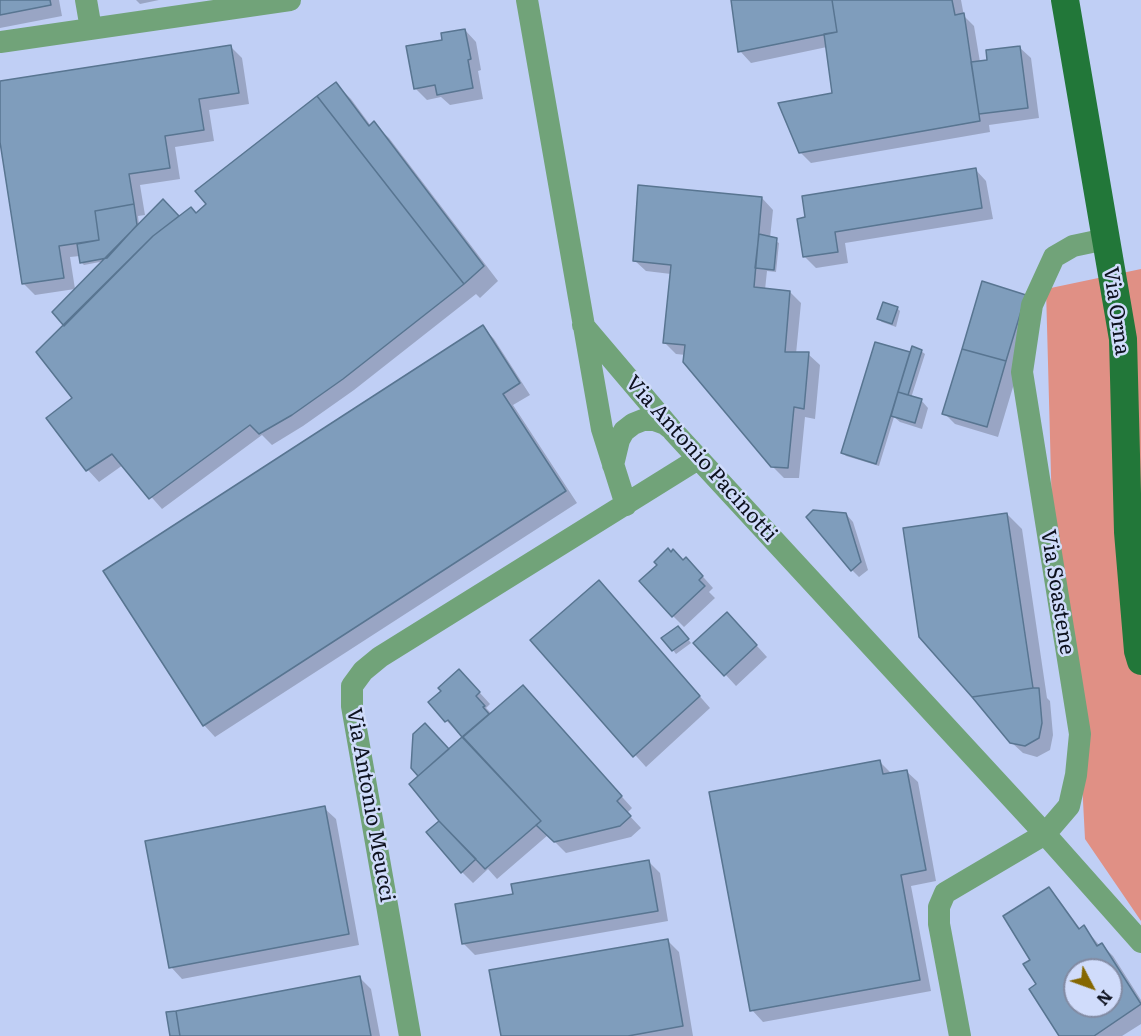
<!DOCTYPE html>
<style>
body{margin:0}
#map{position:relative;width:1141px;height:1036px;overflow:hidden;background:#c0cff5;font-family:Literata,serif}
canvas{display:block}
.north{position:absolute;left:1063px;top:958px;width:60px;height:60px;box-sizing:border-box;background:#d0dcfb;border:2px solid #828ba3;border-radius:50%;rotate:131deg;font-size:16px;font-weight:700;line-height:24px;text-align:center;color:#0d111e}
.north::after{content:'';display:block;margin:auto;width:21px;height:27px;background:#856701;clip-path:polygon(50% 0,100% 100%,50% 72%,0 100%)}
</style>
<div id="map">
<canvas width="1141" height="1036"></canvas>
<div class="north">N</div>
</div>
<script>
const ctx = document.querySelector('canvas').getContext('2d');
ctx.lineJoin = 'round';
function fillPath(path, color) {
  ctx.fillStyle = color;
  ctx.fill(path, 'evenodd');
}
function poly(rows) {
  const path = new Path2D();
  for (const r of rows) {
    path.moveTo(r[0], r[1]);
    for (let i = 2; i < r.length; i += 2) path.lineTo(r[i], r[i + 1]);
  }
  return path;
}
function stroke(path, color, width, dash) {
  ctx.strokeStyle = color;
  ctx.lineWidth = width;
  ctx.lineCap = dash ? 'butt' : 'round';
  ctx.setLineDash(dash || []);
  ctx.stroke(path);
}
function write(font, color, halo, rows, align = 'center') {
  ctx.font = font + ' Literata,serif';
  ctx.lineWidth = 5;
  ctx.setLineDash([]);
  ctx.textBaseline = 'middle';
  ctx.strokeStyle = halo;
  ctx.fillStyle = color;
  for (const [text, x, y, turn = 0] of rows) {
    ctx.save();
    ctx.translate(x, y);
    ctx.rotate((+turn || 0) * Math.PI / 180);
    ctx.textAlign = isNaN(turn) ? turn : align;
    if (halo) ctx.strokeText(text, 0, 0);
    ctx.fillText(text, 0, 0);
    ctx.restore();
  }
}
fillPath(poly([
 [1141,269,1141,921,1085,839,1075,648,1052,512,1046,289]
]), '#e09085');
fillPath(poly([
 [0,0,59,0,62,16,0,28],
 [136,0,159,0,140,4],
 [732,0,961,0,964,16,974,26,980,62,988,61,1019,47,1031,58,1039,118,989,125,990,132,811,163,800,152,834,94,827,47,751,63,740,51],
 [465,30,476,42,481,70,478,71,483,99,450,105,441,97,427,100,415,88,444,41],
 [231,47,242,58,249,104,209,110,214,141,175,147,180,179,140,185,145,215,138,216,139,225,163,201,179,218,197,215,336,84,351,99,371,126,374,124,389,138,498,281,480,298,476,294,354,390,303,426,272,445,262,435,162,509,123,465,99,482,88,470,48,419,74,399,66,325,105,261,84,265,81,262,80,256,70,257,75,289,35,295,24,284,0,133,0,83],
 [975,169,986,181,993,219,845,243,848,263,816,268,805,257,799,220],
 [762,198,773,210,770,238,779,243,776,272,767,271,765,290,790,292,801,303,796,354,808,354,820,365,815,419,805,417,799,478,784,478,772,466,686,355,676,354,665,343,671,274,646,271,634,260],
 [983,283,1037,307,998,437,955,424,944,413],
 [897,308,900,311,896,327,882,322,878,319],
 [483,327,494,339,530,395,513,405,577,503,215,737,204,725,105,572],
 [876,344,911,354,921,351,925,354,911,398,921,400,928,408,922,429,900,422,894,417,879,466,846,456,843,453],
 [846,514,853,522,868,570,859,577,852,570],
 [1007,514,1022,529,1047,698,1050,701,1053,735,1050,750,1037,757,1023,753,1011,742],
 [683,562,697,570,713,588,709,592,715,598,684,627,673,616],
 [610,593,710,708,646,767,532,640],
 [738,625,767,657,736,686,725,674],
 [682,632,691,643,676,654,673,650],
 [470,682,490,704,486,708,492,714,534,698,632,808,627,813,641,828,631,837,566,853,548,835,497,879,488,869,473,883,462,872,441,821,449,751,465,737,459,731,458,733,430,703],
 [880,762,892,774,906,771,918,782,936,881,911,886,931,991,763,1022,752,1010],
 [324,808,336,819,359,945,182,979,171,967],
 [649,862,660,873,668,921,475,955,463,943,515,895],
 [1048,889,1060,901,1081,930,1084,927,1100,946,1102,945,1113,956,1141,1000,1141,1024,1122,1036,1061,1036,1039,985,1032,960],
 [1075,970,1111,970,1111,1006,1075,1006],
 [667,940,679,952,693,1036,503,1036],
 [360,978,371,989,380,1036,171,1036]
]), '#0003');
const building = poly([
 [0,0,50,0,51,5,0,15,0,0],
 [731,0,832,0,837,32,738,52,731,0],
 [832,0,952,0,955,15,964,13,980,121,799,153,778,103,832,93,824,34,837,32,832,0],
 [465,29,471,59,468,60,473,88,437,95,435,85,414,89,406,46,442,40,441,33,465,29],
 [231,45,239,93,199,99,204,130,165,136,170,168,129,174,134,204,95,211,99,240,59,246,64,278,22,284,0,142,0,81,231,45],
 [1020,46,1028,108,979,114,971,62,987,60,986,50,1020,46],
 [336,82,369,126,374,121,484,266,464,284,317,96,336,82],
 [317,96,464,284,343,379,292,415,259,434,250,425,149,499,112,454,86,471,46,418,72,398,36,352,153,236,191,207,196,213,206,204,195,191,317,96],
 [976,168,982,208,835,232,838,252,803,257,797,219,805,217,802,196,976,168],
 [638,185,762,197,754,287,790,291,785,352,809,352,804,409,794,407,788,468,771,467,683,362,685,345,663,343,671,265,633,261,638,185],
 [163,199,179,216,153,236,64,326,52,312,163,199],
 [134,204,137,225,107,258,80,263,77,244,99,240,95,211,134,204],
 [759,234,777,238,774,270,755,268,759,234],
 [982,281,1026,295,1006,361,962,349,982,281],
 [883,302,898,307,892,324,877,319,883,302],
 [483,325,520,383,503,394,566,491,203,726,103,571,483,325],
 [875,342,910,352,876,464,841,453,875,342],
 [912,346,922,350,908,395,898,392,912,346],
 [962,349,1006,361,987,427,942,414,962,349],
 [898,392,922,399,915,423,891,416,898,392],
 [813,510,846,513,861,562,851,571,806,517,813,510],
 [1007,513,1033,688,972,697,919,637,903,528,1007,513],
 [668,548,671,552,673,549,683,560,686,557,703,576,699,580,705,586,672,617,639,581,657,565,654,562,668,548],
 [599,580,700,696,633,757,530,640,599,580],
 [727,612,757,645,724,676,693,643,727,612],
 [678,626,689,639,672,651,661,638,678,626],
 [459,669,480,692,476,696,485,706,483,707,489,714,462,737,448,720,445,722,428,702,441,691,438,688,459,669],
 [523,685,622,796,617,801,631,816,620,826,554,842,536,825,541,821,463,737,523,685],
 [1033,688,1039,688,1042,723,1039,738,1025,746,1010,743,972,697,1033,688],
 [425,723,449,749,418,776,411,768,413,734,425,723],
 [462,737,541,821,485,869,439,821,409,784,462,737],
 [880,760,883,774,907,770,926,870,901,875,920,980,750,1011,709,792,880,760],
 [325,806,349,934,169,968,145,841,325,806],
 [439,821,476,859,461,873,426,832,439,821],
 [649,860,658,911,462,944,455,904,513,894,511,884,649,860],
 [1049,887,1079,929,1084,925,1097,946,1102,943,1141,1004,1094,1036,1059,1036,1029,989,1036,984,1023,964,1030,960,1003,916,1049,887],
 [1075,970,1111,970,1111,1006,1075,1006,1075,970],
 [668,939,683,1026,628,1036,501,1036,489,970,668,939],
 [360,976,371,1036,180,1036,176,1011,360,976],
 [176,1011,180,1036,170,1036,166,1012,176,1011]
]);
fillPath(building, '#7f9dbc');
stroke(building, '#587591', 1.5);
stroke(poly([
 [86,0,91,29],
 [527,0,602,429,626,505],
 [0,42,290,0],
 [1106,239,1073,246,1054,257,1032,305,1022,372,1080,734,1076,775,1069,806,1045,834,1141,942],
 [583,325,673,431,1045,834,945,893,939,907,939,924,960,1036],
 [613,465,619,440,624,431,633,424,643,420,654,420,665,424,670,428],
 [410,1036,352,706,352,686,363,671,380,657,698,459]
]), '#71a379', 22);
stroke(poly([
 [1065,0,1123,339,1128,532,1138,651,1141,661]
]), '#227739', 28);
write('21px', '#0d111e', '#d0dcfb', [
 ["Via Orna",1116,311,82],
 ["Via Antonio Pacinotti",701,459,48],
 ["Via Soastene",1057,592,81],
 ["Via Antonio Meucci",370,805,80]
]);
</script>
